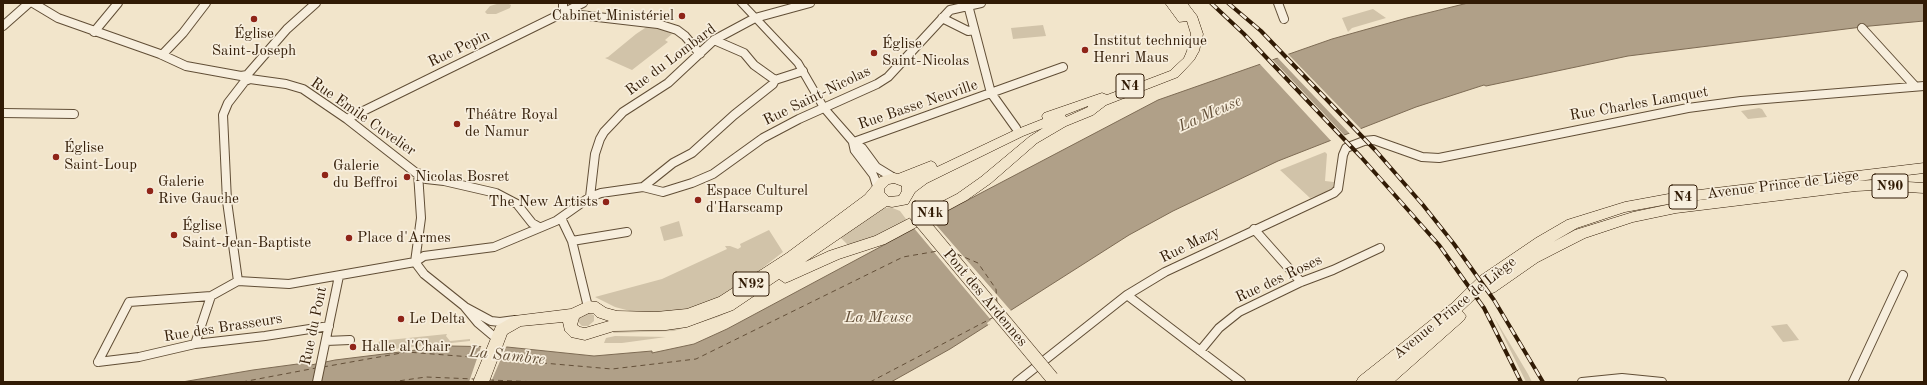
<!DOCTYPE html>
<meta charset="utf-8">
<style>
body{margin:0}
#map{position:relative;width:1927px;height:385px;overflow:hidden;background:#f2e5cb;font-family:"Old Standard TT",serif}
canvas{display:block}
.frame{position:absolute;inset:0;border:4px solid #311b05;pointer-events:none}
</style>
<div id="map">
<canvas width="1927" height="385"></canvas>
<div class="frame"></div>
</div>
<script>
const ctx = document.querySelector('canvas').getContext('2d');
ctx.lineJoin = 'round';
function fillPath(path, color) {
  ctx.fillStyle = color;
  ctx.fill(path, 'evenodd');
}
function poly(rows) {
  const path = new Path2D();
  for (const r of rows) {
    path.moveTo(r[0], r[1]);
    for (let i = 2; i < r.length; i += 2) path.lineTo(r[i], r[i + 1]);
  }
  return path;
}
function stroke(path, color, width, dash) {
  ctx.strokeStyle = color;
  ctx.lineWidth = width;
  ctx.lineCap = dash ? 'butt' : 'round';
  ctx.setLineDash(dash || []);
  ctx.stroke(path);
}
function write(font, color, halo, rows, align = 'center') {
  ctx.font = font + ' "Old Standard TT",serif';
  ctx.lineWidth = 3.5;
  ctx.setLineDash([]);
  ctx.textBaseline = 'middle';
  ctx.strokeStyle = halo;
  ctx.fillStyle = color;
  for (const [text, x, y, turn = 0] of rows) {
    ctx.save();
    ctx.translate(x, y);
    ctx.rotate((+turn || 0) * Math.PI / 180);
    ctx.textAlign = isNaN(turn) ? turn : align;
    if (halo) ctx.strokeText(text, 0, 0);
    ctx.fillText(text, 0, 0);
    ctx.restore();
  }
}
fillPath(poly([
 [500,3,507,3,511,5,510,8,496,14,487,14,485,12,490,6],
 [1373,9,1386,18,1352,28,1348,32,1342,18],
 [651,24,672,34,665,40,668,42,632,70,605,58,608,57,636,34],
 [1043,25,1046,36,1013,39,1011,28],
 [1759,108,1762,109,1767,117,1748,119,1741,111],
 [1325,152,1327,154,1325,181,1334,182,1333,187,1328,192,1310,198,1280,170],
 [890,207,900,211,909,223,850,247,840,237,881,209],
 [679,221,683,236,664,241,660,227],
 [769,230,783,252,729,294,687,309,667,313,634,312,615,307,595,297,662,279,727,249,725,246,730,246,738,249,741,247,740,244],
 [730,308,729,312,718,317,674,331,613,333,615,329],
 [587,313,594,315,594,321,588,326,582,326,579,323,579,319],
 [1494,317,1528,374,1532,382,1526,382],
 [1787,324,1799,340,1783,342,1771,326],
 [447,334,446,336,450,341,470,339,470,341,376,351,379,341],
 [615,336,666,337,622,343,604,343,606,338]
]), '#d1c3a9');
const water = poly([
 [1468,3,1924,3,1924,21,1870,26,1628,56,1486,86,1484,85,1416,107,1278,161,1173,211,1129,235,950,349,891,382,182,382,253,370,305,363,311,365,335,360,449,346,507,347,594,356,652,351,652,353,694,344,727,329,981,193,1158,100,1332,39,1407,18,1468,3]
]);
fillPath(water, '#b0a088');
stroke(water, '#7d6b54', 1);
fillPath(poly([
 [1286,52,1362,130,1351,135,1276,56],
 [1271,58,1346,137,1332,142,1258,62],
 [930,218,1012,312,994,323,988,325,987,323,991,320,913,227],
 [482,344,507,345,491,382,469,382]
]), '#f2e5cb');
stroke(poly([
 [957,254,978,263,996,289,997,303],
 [497,359,612,369,696,359,903,257,938,251],
 [323,367,407,352,484,358],
 [489,380,540,382],
 [242,382,316,368],
 [391,382,426,377,474,379],
 [870,382,994,317]
]), '#645039', 1, [5, 4]);
const minor = poly([
 [33,3,58,18,160,54,186,66,241,76,247,75,287,29,316,3],
 [563,3,563,13],
 [1278,3,1284,19],
 [968,5,991,93,1016,128],
 [563,13,658,24,677,30,685,36,700,54],
 [942,18,968,31,974,30],
 [3,26,29,3],
 [1862,28,1914,85],
 [94,32,118,3],
 [714,40,744,53,754,65,775,80],
 [162,55,183,33,206,3],
 [3,113,74,114],
 [347,119,583,3],
 [854,142,1063,67],
 [643,187,673,163,692,153,734,115,773,84,775,80,803,71],
 [590,197,595,154,600,139,604,132,623,112,668,83,714,40,755,18,810,3],
 [561,218,572,241,588,307],
 [1254,229,1301,282],
 [572,241,627,232],
 [415,262,424,274,464,306,478,323,497,339],
 [415,262,421,218,418,173],
 [238,281,227,201,223,115,228,103,245,81,250,79,286,84,303,89,347,119,420,176,426,179,444,181,496,193,517,204,532,223,539,227],
 [1127,295,1241,382],
 [465,307,491,321,500,322,515,320],
 [326,341,350,340],
 [195,344,211,296],
 [1200,351,1219,328,1239,312,1301,282,1333,270,1380,248],
 [98,362,129,302,211,296,238,281,289,284,415,262,424,256,494,247,556,221,590,197,601,193,643,187,663,192,692,183,713,174,763,138,799,119,877,84,888,77,950,10,981,3],
 [98,362,139,357,195,344,265,336,329,326],
 [317,382,339,276],
 [1017,382,1127,295,1165,272,1334,193,1338,189,1343,155,1346,148,1364,141,1374,140,1422,157,1439,158,1688,108,1741,101,1924,86],
 [1582,382,1622,378,1662,382],
 [1853,382,1903,275]
]);
const tertiary = poly([
 [737,3,746,3,801,61,827,106,857,140,865,145,879,164,897,175,899,178,897,181,891,181,876,172,883,187,878,191,874,190,870,177,851,152,849,143,821,110,795,65,737,3]
]);
const primary = poly([
 [1165,3,1187,3,1197,16,1203,34,1199,51,1194,60,1178,77,1106,105,1093,115,1066,126,1037,143,991,183,967,200,885,244,839,259,790,281,785,283,779,279,733,310,687,327,666,330,614,331,585,340,571,337,565,331,563,322,521,326,507,334,489,382,473,382,496,326,514,316,571,309,588,301,597,302,606,308,617,311,656,312,687,309,719,297,787,253,865,195,880,177,894,173,898,174,931,161,935,163,937,167,1015,130,1043,119,1042,116,1044,113,1102,93,1107,95,1170,71,1184,58,1187,51,1191,34,1187,21,1179,22,1165,3],
 [1088,107,1066,117,1065,115,1088,106,1088,107],
 [1043,128,1029,137,981,177,957,194,875,236,829,251,805,262,887,206,892,207,908,204,915,192,927,183,1023,136,1043,128],
 [894,183,902,186,902,191,899,196,889,197,884,192,884,189,889,184,894,183],
 [589,313,593,313,597,317,609,321,585,328,580,327,577,325,579,318,589,313],
 [1924,163,1924,173,1674,203,1625,212,1577,228,1553,242,1575,230,1633,212,1676,203,1856,181,1874,180,1924,183,1924,193,1874,190,1856,191,1676,213,1633,222,1585,238,1538,262,1495,292,1490,294,1484,290,1462,311,1466,316,1464,320,1394,382,1356,382,1359,377,1451,304,1480,276,1536,238,1567,220,1625,202,1674,193,1924,163]
]);
stroke(minor, '#614e36', 10);
stroke(tertiary, '#614e36', 2);
stroke(primary, '#311b05', 1);
stroke(minor, '#f7eedd', 8);
fillPath(tertiary, '#f7eedd');
fillPath(primary, '#f2e5cb');
const rail = poly([
 [1211,3,1244,34,1361,157,1439,245,1484,308,1521,382],
 [1228,3,1261,31,1376,151,1423,205,1454,244,1494,300,1543,382]
]);
stroke(rail, '#311b05', 4);
stroke(rail, '#f7eedd', 2.5, [8]);
const primaryBridge = poly([
 [915,214,1052,378]
]);
stroke(primaryBridge, '#311b05', 14, []);
stroke(primaryBridge, '#f2e5cb', 13);
for (const [x, y, r, color] of [
 [682,16,4,"#8f2418"],
 [254,19,4,"#8f2418"],
 [1085,50,4,"#8f2418"],
 [874,53,4,"#8f2418"],
 [457,124,4,"#8f2418"],
 [56,157,4,"#8f2418"],
 [325,175,4,"#8f2418"],
 [407,177,4,"#8f2418"],
 [150,191,4,"#8f2418"],
 [698,200,4,"#8f2418"],
 [606,202,4,"#8f2418"],
 [174,235,4,"#8f2418"],
 [349,238,4,"#8f2418"],
 [401,319,4,"#8f2418"],
 [353,347,4,"#8f2418"]
]) {
  const dot = new Path2D();
  dot.arc(x, y, r, 0, 2 * Math.PI);
  ctx.fillStyle = color;
  ctx.fill(dot);
  stroke(dot, '#f7eedd', 1.5);
}
for (const [x, y, w] of [
 [1130,86,28],
 [1890,186,36],
 [1683,197,28],
 [930,213,36],
 [751,284,36]
]) {
  const box = new Path2D();
  box.roundRect(x - w / 2, y - 12, w, 24, 3);
  ctx.fillStyle = '#f7eedd';
  ctx.fill(box);
  stroke(box, '#311b05', 1);
}
write('bold 14px', '#311b05', null, [
 ["N4",1130,86],
 ["N90",1890,186],
 ["N4",1683,197],
 ["N4k",930,213],
 ["N92",751,284]
]);
write('15px', '#311b05', '#f7eedd', [
 ["Cabinet Ministériel",674,16,"right"],
 ["Église",254,34,"center"],
 ["Saint-Joseph",254,51,"center"],
 ["Institut technique",1093,41],
 ["Henri Maus",1093,58],
 ["Église",882,44],
 ["Saint-Nicolas",882,61],
 ["Théâtre Royal",465,115],
 ["de Namur",465,132],
 ["Église",64,148],
 ["Saint-Loup",64,165],
 ["Galerie",333,166],
 ["du Beffroi",333,183],
 ["Nicolas Bosret",415,177],
 ["Galerie",158,182],
 ["Rive Gauche",158,199],
 ["Espace Culturel",706,191],
 ["d'Harscamp",706,208],
 ["The New Artists",598,202,"right"],
 ["Église",182,226],
 ["Saint-Jean-Baptiste",182,243],
 ["Place d'Armes",357,238],
 ["Le Delta",409,319],
 ["Halle al'Chair",361,347]
], 'left');
write('15px', '#311b05', '#f7eedd', [
 ["Rue Pepin",459,49,-26],
 ["Rue du Lombard",671,60,-37],
 ["Rue Saint-Nicolas",817,96,-26],
 ["Rue Charles Lamquet",1639,104,-10],
 ["Rue Basse Neuville",918,105,-19],
 ["Rue Emile Cuvelier",363,117,35],
 ["Avenue Prince de Liège",1783,185,-7],
 ["Rue Mazy",1190,245,-26],
 ["Rue des Roses",1279,279,-25],
 ["Pont des Ardennes",985,298,50],
 ["Avenue Prince de Liège",1455,308,-39],
 ["Rue du Pont",314,326,-78],
 ["Rue des Brasseurs",223,328,-9]
]);
write('italic 16px', '#645039', '#f7eedd', [
 ["La Meuse",1210,114,-24],
 ["La Meuse",878,318],
 ["La Sambre",507,356,6]
]);
</script>
